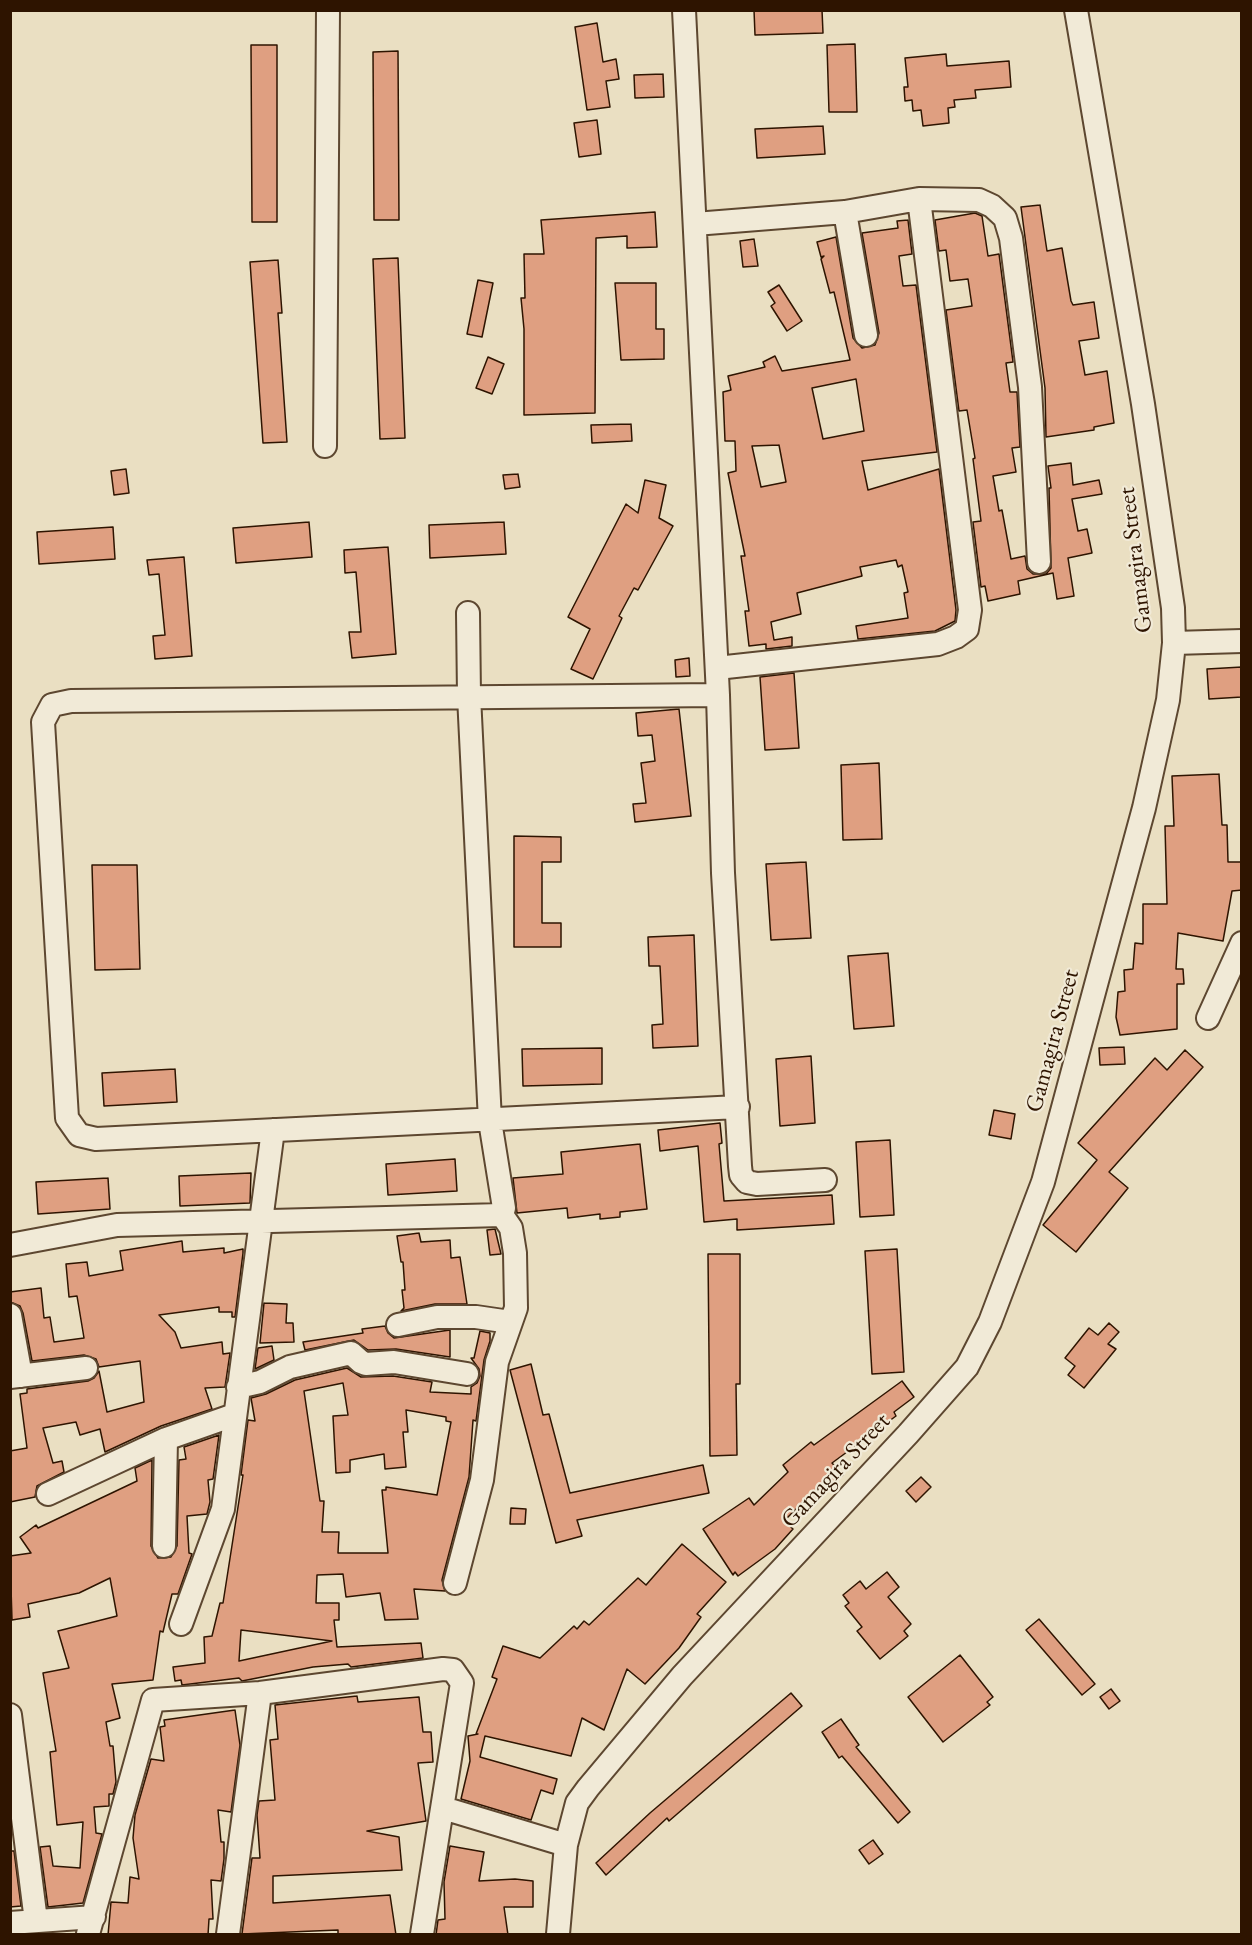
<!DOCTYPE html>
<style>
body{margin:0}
#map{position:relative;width:1252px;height:1945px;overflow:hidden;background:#eadfc2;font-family:"EB Garamond",serif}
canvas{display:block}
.frame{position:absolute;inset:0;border:12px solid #2e1400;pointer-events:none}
</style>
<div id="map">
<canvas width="1252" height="1945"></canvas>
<div class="frame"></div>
</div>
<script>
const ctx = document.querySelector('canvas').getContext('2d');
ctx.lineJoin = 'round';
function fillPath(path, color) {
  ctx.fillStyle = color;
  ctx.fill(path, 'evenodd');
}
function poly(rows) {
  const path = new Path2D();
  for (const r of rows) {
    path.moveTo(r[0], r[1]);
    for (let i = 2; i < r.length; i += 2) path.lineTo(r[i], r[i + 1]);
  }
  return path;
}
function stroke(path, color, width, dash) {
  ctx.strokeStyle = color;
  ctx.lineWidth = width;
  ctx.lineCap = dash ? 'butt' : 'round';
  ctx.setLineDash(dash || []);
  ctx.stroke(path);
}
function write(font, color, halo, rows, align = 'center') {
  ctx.font = font + ' "EB Garamond",serif';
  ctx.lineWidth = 4.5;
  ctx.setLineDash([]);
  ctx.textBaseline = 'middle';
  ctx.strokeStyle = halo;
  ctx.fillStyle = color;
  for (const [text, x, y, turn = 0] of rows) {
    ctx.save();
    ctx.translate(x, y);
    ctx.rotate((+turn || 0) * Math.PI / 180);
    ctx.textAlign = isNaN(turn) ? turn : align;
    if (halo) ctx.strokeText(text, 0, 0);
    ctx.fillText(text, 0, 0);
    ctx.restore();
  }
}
const building = poly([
 [754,10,822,10,823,33,755,35,754,10],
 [597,23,603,62,616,59,619,79,606,81,610,107,587,110,575,27,597,23],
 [855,44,857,112,829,112,827,45,855,44],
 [251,45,277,45,277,222,252,222,251,45],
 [398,51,399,220,374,220,373,52,398,51],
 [946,54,947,66,1009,61,1011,87,975,90,976,98,954,100,955,107,948,108,949,123,923,126,921,110,913,111,912,100,905,101,904,87,908,87,905,58,946,54],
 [663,74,664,97,635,98,634,75,663,74],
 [597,120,601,154,579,157,574,123,597,120],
 [823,126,825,154,757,158,755,129,823,126],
 [1040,205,1047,251,1062,248,1071,301,1073,305,1094,302,1099,338,1079,341,1085,375,1107,371,1114,423,1094,427,1094,430,1046,437,1045,388,1021,207,1040,205],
 [655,212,657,247,627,248,627,236,596,238,595,413,524,415,524,329,521,298,525,298,524,254,544,254,541,220,655,212],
 [975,213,982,216,988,256,999,254,1013,362,1006,363,1010,392,1017,392,1020,447,1012,448,1016,472,993,476,999,511,1002,510,1011,559,1025,556,1027,569,1033,574,1046,574,1051,568,1049,488,1051,488,1048,466,1071,463,1073,485,1099,480,1102,494,1072,499,1078,531,1087,529,1092,553,1068,558,1074,596,1057,599,1053,573,1018,581,1020,594,988,601,985,586,981,587,973,522,981,521,973,459,975,458,967,410,959,411,946,310,972,306,968,279,950,281,946,250,939,251,935,220,975,213],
 [908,220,912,254,899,256,903,286,916,285,937,452,862,461,868,490,939,469,956,610,955,621,935,631,858,639,856,626,908,618,904,593,908,592,902,565,898,567,896,560,860,567,862,576,797,593,801,614,771,622,774,640,792,637,792,646,766,649,766,644,749,646,745,611,749,611,741,556,745,556,728,473,736,471,735,441,725,441,723,392,731,390,728,376,765,367,763,362,775,356,782,371,850,360,834,292,830,293,821,259,824,256,821,257,817,242,836,237,853,338,862,348,875,345,879,333,862,233,898,228,897,221,908,220],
 [856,379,864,431,823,439,812,388,856,379],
 [779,445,786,482,761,487,752,446,779,445],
 [754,239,758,266,743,267,740,241,754,239],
 [398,258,405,438,380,439,373,259,398,258],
 [278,260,282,313,278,313,287,442,263,443,250,262,278,260],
 [478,280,493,283,482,337,467,334,478,280],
 [615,283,656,283,656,329,664,329,664,359,621,360,615,283],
 [779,285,802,321,787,331,771,306,775,303,768,292,779,285],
 [488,357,504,364,492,394,476,388,488,357],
 [631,424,632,441,592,443,591,425,631,424],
 [126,469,129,493,114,495,111,471,126,469],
 [518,474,520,487,505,489,503,475,518,474],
 [645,480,666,485,659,518,673,526,638,590,634,588,619,616,622,618,593,679,571,669,590,629,568,617,626,504,638,513,645,480],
 [309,522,312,557,236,563,233,528,309,522],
 [504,522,506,554,430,558,429,525,504,522],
 [113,527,115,559,39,564,37,532,113,527],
 [388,547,396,654,352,658,349,632,361,632,356,572,345,573,344,550,388,547],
 [184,557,192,656,155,659,153,636,165,635,159,574,149,575,147,560,184,557],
 [689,658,690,676,676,677,675,660,689,658],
 [1242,667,1242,697,1209,699,1207,669,1242,667],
 [794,673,799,748,765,750,760,677,794,673],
 [679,709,691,816,635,822,633,804,646,803,641,763,655,761,652,735,638,736,636,713,679,709],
 [879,763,882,839,843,840,841,765,879,763],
 [1219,774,1222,825,1227,825,1228,862,1242,862,1242,890,1232,891,1223,941,1178,933,1176,969,1183,969,1184,984,1177,984,1177,1029,1120,1035,1116,1017,1118,992,1125,991,1124,970,1133,969,1135,943,1143,944,1143,904,1167,904,1165,826,1174,826,1172,776,1219,774],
 [514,836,561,837,561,862,542,862,542,923,561,923,561,947,514,947,514,836],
 [806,862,811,938,771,940,766,864,806,862],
 [92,865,137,865,140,969,95,970,92,865],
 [694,935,698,1046,653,1048,652,1025,663,1024,660,966,649,966,648,937,694,935],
 [888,953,894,1026,854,1029,848,956,888,953],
 [1124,1047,1125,1064,1100,1065,1099,1048,1124,1047],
 [602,1048,602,1084,523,1086,522,1049,602,1048],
 [1185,1050,1203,1067,1109,1172,1128,1188,1076,1252,1043,1225,1097,1160,1078,1143,1155,1058,1167,1070,1185,1050],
 [811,1056,815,1123,780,1126,776,1059,811,1056],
 [175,1069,177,1102,104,1106,102,1073,175,1069],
 [994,1110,1015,1114,1011,1139,989,1135,994,1110],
 [720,1123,722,1143,719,1144,724,1201,832,1195,834,1224,737,1230,737,1219,704,1222,698,1146,660,1151,658,1130,720,1123],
 [890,1140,894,1215,860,1217,856,1142,890,1140],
 [640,1144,647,1209,620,1212,620,1217,600,1219,600,1214,568,1218,567,1208,517,1213,513,1178,563,1174,561,1152,640,1144],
 [455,1159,457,1191,388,1195,386,1164,455,1159],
 [251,1173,250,1203,180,1206,179,1176,251,1173],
 [108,1178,110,1209,38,1214,36,1182,108,1178],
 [495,1229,501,1254,490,1255,487,1230,495,1229],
 [419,1233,421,1242,450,1240,451,1258,460,1257,467,1304,435,1304,401,1311,404,1308,402,1290,405,1290,403,1262,401,1262,397,1236,419,1233],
 [182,1241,183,1252,224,1248,224,1253,243,1249,243,1253,235,1317,232,1317,232,1312,219,1312,219,1307,159,1315,175,1332,181,1348,222,1342,223,1354,230,1353,225,1387,205,1388,212,1409,161,1426,105,1452,100,1429,80,1435,76,1422,43,1428,53,1463,62,1461,64,1472,37,1486,35,1497,10,1502,10,1451,27,1448,20,1394,27,1393,27,1389,88,1381,94,1378,99,1371,107,1412,144,1402,140,1361,99,1367,96,1359,84,1355,32,1361,23,1313,20,1306,10,1302,10,1292,41,1288,44,1318,50,1317,54,1342,84,1338,77,1296,69,1297,66,1264,87,1262,89,1276,123,1270,120,1251,182,1241],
 [897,1249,904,1372,872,1374,865,1251,897,1249],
 [708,1254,740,1254,740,1384,736,1384,737,1455,710,1456,708,1254],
 [264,1303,287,1304,286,1323,293,1323,294,1342,260,1343,264,1303],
 [1109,1323,1119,1332,1108,1344,1116,1349,1084,1388,1068,1375,1075,1366,1065,1358,1089,1328,1098,1335,1109,1323],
 [385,1326,388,1333,394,1338,450,1330,450,1357,396,1349,368,1350,354,1340,305,1350,303,1342,363,1333,362,1329,385,1326],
 [480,1331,490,1333,490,1341,484,1360,476,1421,473,1420,469,1477,442,1580,445,1591,414,1589,418,1619,385,1620,380,1593,346,1597,343,1574,317,1575,316,1603,339,1603,339,1620,334,1620,337,1647,421,1643,423,1658,351,1667,348,1664,313,1667,242,1681,239,1678,182,1685,181,1680,175,1681,173,1667,205,1663,204,1637,212,1636,220,1603,223,1603,243,1475,241,1475,248,1420,255,1421,251,1398,266,1394,295,1380,347,1368,361,1377,393,1376,432,1382,430,1392,471,1394,471,1387,477,1383,480,1376,479,1369,471,1358,474,1358,480,1331],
 [343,1383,348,1415,333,1416,336,1473,350,1472,350,1460,384,1454,385,1469,406,1467,403,1432,408,1432,406,1410,446,1417,446,1421,451,1422,437,1495,386,1487,386,1490,382,1490,388,1553,338,1553,339,1532,322,1532,324,1501,320,1501,304,1391,343,1383],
 [241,1630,332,1641,239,1661,241,1630],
 [272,1346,274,1360,255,1369,258,1348,272,1346],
 [531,1364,543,1415,549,1414,570,1493,703,1465,709,1493,577,1520,582,1536,556,1543,510,1370,531,1364],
 [902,1381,914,1397,894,1412,896,1416,832,1463,843,1475,814,1501,809,1496,784,1521,793,1529,775,1549,738,1576,735,1572,733,1575,703,1529,749,1498,754,1505,788,1472,783,1465,811,1442,814,1445,902,1381],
 [219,1435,213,1479,208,1480,210,1502,207,1514,187,1516,189,1553,192,1554,178,1594,172,1594,163,1632,160,1631,153,1680,112,1684,120,1718,106,1722,110,1746,113,1746,116,1782,113,1794,109,1794,109,1806,94,1807,96,1833,102,1834,83,1903,48,1907,40,1847,50,1846,53,1866,80,1868,83,1822,57,1825,50,1752,56,1751,43,1673,69,1668,58,1631,117,1616,110,1578,79,1593,28,1604,30,1617,12,1620,10,1556,31,1553,20,1537,36,1525,38,1528,137,1481,135,1468,152,1460,151,1546,158,1558,171,1557,177,1546,179,1460,186,1459,184,1447,219,1435],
 [921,1477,931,1487,916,1502,906,1491,921,1477],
 [511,1508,526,1509,525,1524,510,1524,511,1508],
 [682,1544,726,1582,697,1614,701,1617,679,1648,645,1684,627,1669,604,1730,582,1718,571,1756,485,1736,480,1757,557,1779,553,1794,541,1790,531,1820,461,1799,470,1761,468,1736,478,1734,476,1734,497,1679,492,1677,503,1646,540,1658,574,1626,577,1629,584,1621,589,1625,638,1578,646,1585,682,1544],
 [887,1572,899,1587,888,1597,911,1624,904,1631,908,1636,880,1659,857,1631,862,1627,845,1606,849,1603,843,1595,860,1581,866,1589,887,1572],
 [1039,1619,1095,1684,1082,1695,1026,1630,1039,1619],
 [960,1655,993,1697,987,1702,990,1705,943,1742,908,1697,960,1655],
 [1111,1689,1120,1701,1109,1709,1100,1697,1111,1689],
 [791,1693,802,1706,669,1821,667,1818,606,1875,596,1863,650,1813,791,1693],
 [357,1696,358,1702,419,1697,423,1732,431,1732,433,1762,418,1763,426,1821,367,1831,399,1837,402,1870,273,1876,273,1903,390,1895,396,1935,338,1935,338,1930,242,1934,252,1858,260,1858,257,1815,259,1801,275,1800,270,1740,278,1739,275,1705,357,1696],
 [235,1710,240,1745,231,1812,218,1810,221,1842,224,1842,224,1859,221,1881,211,1880,213,1919,209,1919,208,1935,108,1935,111,1902,128,1903,130,1877,139,1879,133,1838,135,1815,151,1759,164,1761,160,1727,165,1726,164,1720,235,1710],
 [841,1719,859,1745,856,1747,910,1812,898,1823,842,1756,839,1758,822,1732,841,1719],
 [873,1840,883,1854,869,1864,859,1850,873,1840],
 [450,1846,484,1852,479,1881,515,1879,533,1881,533,1907,504,1907,508,1935,436,1935,438,1920,445,1919,444,1882,450,1846],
 [10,1851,14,1851,21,1906,10,1907,10,1851]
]);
fillPath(building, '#df9f81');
stroke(building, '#2e1400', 1.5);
const minor = poly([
 [684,10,718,695,723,873,740,1166,741,1175,747,1182,757,1184,825,1180],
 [919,199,979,200,992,206,1005,218,1011,238,1030,387,1039,562],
 [845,212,866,335],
 [695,224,845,212,919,199,970,610,967,629,956,637,938,644,717,668],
 [325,446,328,10],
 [1174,643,1242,641],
 [718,695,71,701,52,705,43,722,67,1118,79,1135,96,1139,738,1107],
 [1208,1018,1242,943],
 [10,1245,117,1225,502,1215,504,1208,490,1121,469,696,468,613],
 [10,1315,21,1376],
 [398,1325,437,1317,476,1317,510,1322],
 [10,1377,86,1368],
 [238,1387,260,1382,290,1367,351,1353,361,1362,366,1364,394,1362,467,1374],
 [48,1494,166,1439,234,1415],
 [164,1546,166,1439],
 [455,1583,482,1480,497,1362,516,1308,515,1253,511,1228,502,1215],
 [181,1624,223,1509,273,1130],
 [10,1715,36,1921],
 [443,1808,566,1845],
 [10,1923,94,1917],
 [88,1934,153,1700,260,1693,443,1669,453,1670,462,1683,422,1934],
 [228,1934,260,1693],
 [558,1934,566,1845,577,1803,588,1788,682,1676,908,1434,967,1367,990,1322,1043,1182,1097,981,1144,808,1168,700,1174,643,1173,608,1143,404,1076,10]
]);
stroke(minor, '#5d4730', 26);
stroke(minor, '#f1ead7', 22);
write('24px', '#2e1400', '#f1ead7', [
 ["Gamagira Street",1136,560,-97],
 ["Gamagira Street",1053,1041,-75],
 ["Gamagira Street",836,1471,-47]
]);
</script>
